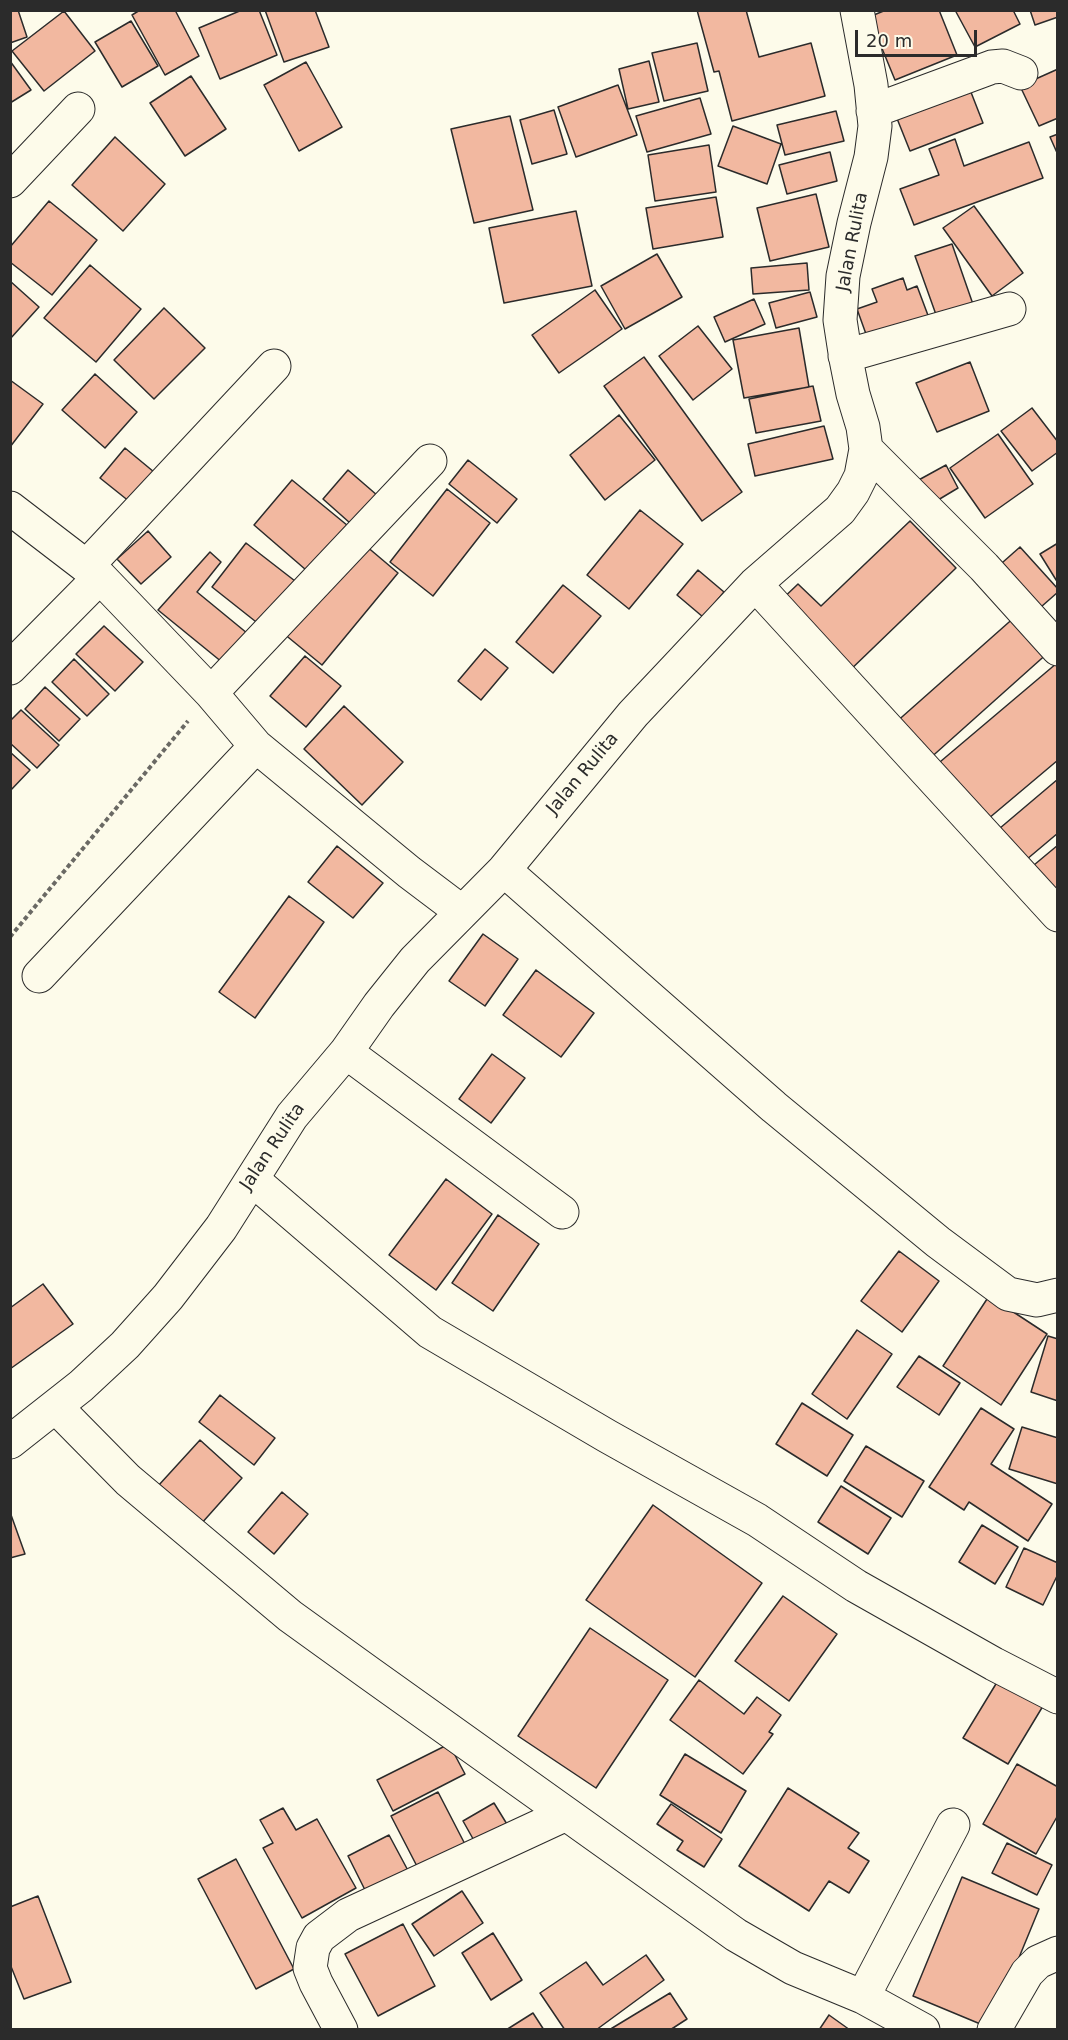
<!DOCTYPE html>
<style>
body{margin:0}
#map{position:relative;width:1068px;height:2040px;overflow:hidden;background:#fdfbea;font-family:"DejaVu Sans",sans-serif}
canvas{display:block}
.frame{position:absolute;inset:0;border:12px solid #2b2b2b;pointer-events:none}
.scale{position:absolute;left:855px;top:30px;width:122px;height:27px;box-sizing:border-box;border:3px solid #2b2b2b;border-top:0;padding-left:8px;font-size:18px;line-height:21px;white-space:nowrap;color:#2b2b2b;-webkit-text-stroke:4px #fdfbea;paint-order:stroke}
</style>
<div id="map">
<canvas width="1068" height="2040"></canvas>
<div class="frame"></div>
<div class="scale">20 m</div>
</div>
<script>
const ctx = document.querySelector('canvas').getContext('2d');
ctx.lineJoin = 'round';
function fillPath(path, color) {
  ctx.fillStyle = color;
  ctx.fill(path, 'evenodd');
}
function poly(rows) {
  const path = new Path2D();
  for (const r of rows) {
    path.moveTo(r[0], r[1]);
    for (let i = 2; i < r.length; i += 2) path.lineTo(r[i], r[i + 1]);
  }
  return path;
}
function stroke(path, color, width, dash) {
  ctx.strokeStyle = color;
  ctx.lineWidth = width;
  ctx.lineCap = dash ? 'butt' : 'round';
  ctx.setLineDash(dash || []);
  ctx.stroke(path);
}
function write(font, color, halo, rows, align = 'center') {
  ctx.font = font + ' "DejaVu Sans",sans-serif';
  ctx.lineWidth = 4.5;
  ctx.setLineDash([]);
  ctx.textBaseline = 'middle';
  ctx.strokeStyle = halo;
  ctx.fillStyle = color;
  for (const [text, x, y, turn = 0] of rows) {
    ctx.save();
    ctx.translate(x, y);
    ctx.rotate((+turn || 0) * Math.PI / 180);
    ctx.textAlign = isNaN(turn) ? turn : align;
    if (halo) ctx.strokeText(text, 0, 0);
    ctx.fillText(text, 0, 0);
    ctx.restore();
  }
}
const building = poly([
 [10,10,18,10,27,37,10,43,10,10],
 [140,10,175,10,199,56,165,75,132,15,140,10],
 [242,10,259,10,277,55,220,79,199,28,242,10],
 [265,10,315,10,329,47,284,62,265,10],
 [697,10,746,10,759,57,811,43,825,96,732,121,719,71,714,72,697,10],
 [886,10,939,10,957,55,895,80,869,17,886,10],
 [955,10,1013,10,1020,24,975,47,955,10],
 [1030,10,1058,10,1058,17,1035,25,1030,10],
 [64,11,95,51,44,91,12,51,64,11],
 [131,21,158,66,122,87,95,42,131,21],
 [697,43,708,91,664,101,652,53,697,43],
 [10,61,31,90,10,103,10,61],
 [649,61,659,102,628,109,619,69,649,61],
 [306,62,342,127,299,151,264,85,306,62],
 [1058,69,1058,118,1039,126,1020,86,1058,69],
 [191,76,226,129,185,156,150,103,191,76],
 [967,82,983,123,910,151,894,111,967,82],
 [618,85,637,135,576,157,558,107,618,85],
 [700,98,711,134,647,152,636,116,700,98],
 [554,110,567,154,532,164,520,120,554,110],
 [836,111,844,141,785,155,777,125,836,111],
 [510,116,533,210,474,223,451,129,510,116],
 [733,126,781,144,767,184,718,166,733,126],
 [1058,134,1058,155,1050,137,1058,134],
 [115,137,165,184,123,231,72,185,115,137],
 [955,139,964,166,1029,142,1043,178,914,225,900,189,939,175,929,149,955,139],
 [709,145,716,192,655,201,648,155,709,145],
 [830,152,837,181,787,194,779,165,830,152],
 [816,194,829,247,770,261,757,208,816,194],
 [716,197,723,237,653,249,646,208,716,197],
 [49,201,97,240,52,295,10,262,10,247,49,201],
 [974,206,1023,273,992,296,943,228,974,206],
 [576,211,592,286,504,303,489,228,576,211],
 [952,244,975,310,939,323,915,256,952,244],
 [657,254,682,297,625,329,601,286,657,254],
 [807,263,809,290,753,294,751,268,807,263],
 [90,265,141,309,96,362,44,318,90,265],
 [903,278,907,290,917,286,932,326,871,348,857,309,877,302,872,289,903,278],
 [10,281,39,307,10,339,10,281],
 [595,290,622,329,559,373,532,335,595,290],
 [810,292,817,317,776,328,769,303,810,292],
 [754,299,765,324,725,342,714,317,754,299],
 [164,308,205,348,154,399,114,360,164,308],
 [698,326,732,369,693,400,659,356,698,326],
 [799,328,809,387,744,398,733,340,799,328],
 [644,357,742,492,702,521,604,386,644,357],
 [970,362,989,411,937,432,916,383,970,362],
 [95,374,137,412,105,448,62,410,95,374],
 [10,380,43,404,10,447,10,380],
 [813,386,821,421,756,433,749,399,813,386],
 [1032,408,1058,442,1058,452,1032,471,1001,431,1032,408],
 [619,415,655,460,605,500,570,455,619,415],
 [824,426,833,459,755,476,748,444,824,426],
 [998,434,1033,484,985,518,950,468,998,434],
 [125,448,154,472,130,502,100,478,125,448],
 [468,460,517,499,497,523,449,484,468,460],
 [946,465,958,488,928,506,915,482,946,465],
 [348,470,385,502,359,531,323,499,348,470],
 [292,480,353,530,313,576,254,525,292,480],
 [447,489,490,523,433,596,390,562,447,489],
 [640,510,683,544,629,609,587,575,640,510],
 [910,521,956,568,844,676,776,605,798,584,821,606,910,521],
 [148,531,171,557,141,584,117,559,148,531],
 [359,540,398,573,322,665,283,633,359,540],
 [246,543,295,581,260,625,212,587,246,543],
 [1058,543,1058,583,1040,554,1058,543],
 [1020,547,1058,589,1058,592,1033,614,994,570,1020,547],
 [210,552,221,562,197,592,253,638,228,667,158,610,210,552],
 [698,570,724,592,703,617,677,595,698,570],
 [563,585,601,616,553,673,516,642,563,585],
 [1017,615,1050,651,927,761,894,724,1017,615],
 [104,626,143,662,115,691,76,654,104,626],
 [485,649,508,668,481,700,458,681,485,649],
 [305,656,341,686,306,727,270,696,305,656],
 [74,659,109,694,87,716,52,682,74,659],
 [1057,663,1058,760,982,824,934,767,1057,663],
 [45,687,80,719,59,741,25,709,45,687],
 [344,706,403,762,362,805,304,749,344,706],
 [21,710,59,745,37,768,10,743,10,721,21,710],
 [10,752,30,770,10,791,10,752],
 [1058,779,1058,833,1020,865,993,834,1058,779],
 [1058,845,1058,904,1028,870,1058,845],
 [337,846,383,883,353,918,308,882,337,846],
 [289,896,324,922,255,1018,219,992,289,896],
 [483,934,518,959,485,1006,449,981,483,934],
 [536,970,594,1013,561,1057,503,1015,536,970],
 [492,1054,525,1078,491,1123,459,1099,492,1054],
 [446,1179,492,1214,436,1290,389,1255,446,1179],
 [498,1215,539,1244,493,1311,452,1283,498,1215],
 [899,1251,939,1281,902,1332,861,1301,899,1251],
 [43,1284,73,1324,10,1369,10,1308,43,1284],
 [989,1296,1047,1334,1001,1405,943,1366,989,1296],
 [857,1330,892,1354,847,1419,812,1394,857,1330],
 [1048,1336,1058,1339,1058,1401,1031,1392,1048,1336],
 [919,1356,960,1383,939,1415,897,1387,919,1356],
 [220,1395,275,1438,254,1465,199,1422,220,1395],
 [802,1403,853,1435,827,1476,776,1444,802,1403],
 [981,1408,1014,1429,991,1464,1052,1504,1028,1541,969,1502,964,1510,929,1487,981,1408],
 [1022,1427,1058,1438,1058,1484,1009,1469,1022,1427],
 [200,1440,242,1478,201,1524,158,1486,200,1440],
 [866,1446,924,1481,902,1517,844,1481,866,1446],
 [841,1486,891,1518,868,1554,818,1522,841,1486],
 [282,1492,308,1514,274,1554,248,1532,282,1492],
 [653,1505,762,1583,695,1677,586,1600,653,1505],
 [10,1512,25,1554,10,1558,10,1512],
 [982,1525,1018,1547,995,1584,959,1562,982,1525],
 [1024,1548,1058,1563,1058,1574,1043,1605,1006,1587,1024,1548],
 [783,1596,837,1634,789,1701,735,1661,783,1596],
 [590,1628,668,1680,596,1788,518,1736,590,1628],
 [1002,1674,1046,1701,1008,1764,963,1738,1002,1674],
 [699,1680,744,1714,757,1697,781,1715,769,1732,773,1734,743,1774,670,1720,699,1680],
 [449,1744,465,1774,393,1811,377,1780,449,1744],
 [685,1754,746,1791,721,1833,660,1795,685,1754],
 [1017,1764,1058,1787,1058,1815,1036,1854,983,1824,1017,1764],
 [788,1788,859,1833,848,1848,869,1861,849,1893,829,1881,809,1911,739,1866,788,1788],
 [438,1792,468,1850,421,1874,391,1816,438,1792],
 [494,1803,513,1834,481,1853,463,1821,494,1803],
 [671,1804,722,1839,704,1867,677,1850,683,1841,657,1824,671,1804],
 [283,1808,296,1830,317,1819,356,1888,302,1918,263,1848,273,1843,260,1820,283,1808],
 [389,1835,412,1878,370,1900,348,1856,389,1835],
 [1007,1843,1052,1865,1037,1895,992,1873,1007,1843],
 [236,1859,294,1969,256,1989,198,1879,236,1859],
 [962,1877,1039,1909,990,2028,913,1996,962,1877],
 [462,1891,483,1923,434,1956,412,1924,462,1891],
 [38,1896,71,1982,24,1999,10,1964,10,1907,38,1896],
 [403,1924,435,1986,378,2016,345,1954,403,1924],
 [493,1933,522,1980,491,2000,462,1953,493,1933],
 [646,1955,664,1980,596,2030,565,2030,540,1993,586,1962,603,1985,646,1955],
 [670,1993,687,2019,670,2030,609,2030,670,1993],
 [533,2013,544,2030,506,2030,533,2013],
 [829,2015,850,2030,819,2030,829,2015]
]);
fillPath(building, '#f2b8a0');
stroke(building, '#2b2b2b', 1.5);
const minor = poly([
 [873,111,992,67,1003,66,1021,73],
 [10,181,78,109],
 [845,356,1009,309],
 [866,449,984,567,1058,649],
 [10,508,100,577,211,693,256,746,409,872,462,912],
 [87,566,274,366],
 [755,584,1058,915],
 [10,668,100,577],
 [211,693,430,461],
 [504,870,774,1107,938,1242,1008,1294,1037,1300,1058,1295],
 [39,976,256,746],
 [346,1052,562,1212],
 [253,1180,430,1332,607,1436,757,1520,856,1586,994,1664,1058,1697],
 [56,1407,128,1480,290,1616,369,1673,736,1935,793,1968,863,1997,923,2030],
 [10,1442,81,1386,125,1345,168,1297,221,1228,292,1116,346,1052,379,1005,415,960,504,870,633,714,682,662,755,584,840,510,853,492,861,476,866,449,863,427,853,394,846,359,840,320,843,276,854,223,871,157,875,126,871,85,857,10],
 [863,1997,953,1825],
 [341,2030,316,1983,310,1968,313,1948,319,1937,348,1915,566,1814],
 [994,2030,1027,1973,1038,1962,1058,1953]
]);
stroke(minor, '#2b2b2b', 35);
stroke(poly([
 [10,937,188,721]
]), '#6a6964', 4, [4.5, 3]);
stroke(minor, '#fdfbea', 33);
write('18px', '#2b2b2b', '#fdfbea', [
 ["Jalan Rulita",853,242,-79],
 ["Jalan Rulita",583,774,-50],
 ["Jalan Rulita",273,1147,-56]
]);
</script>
